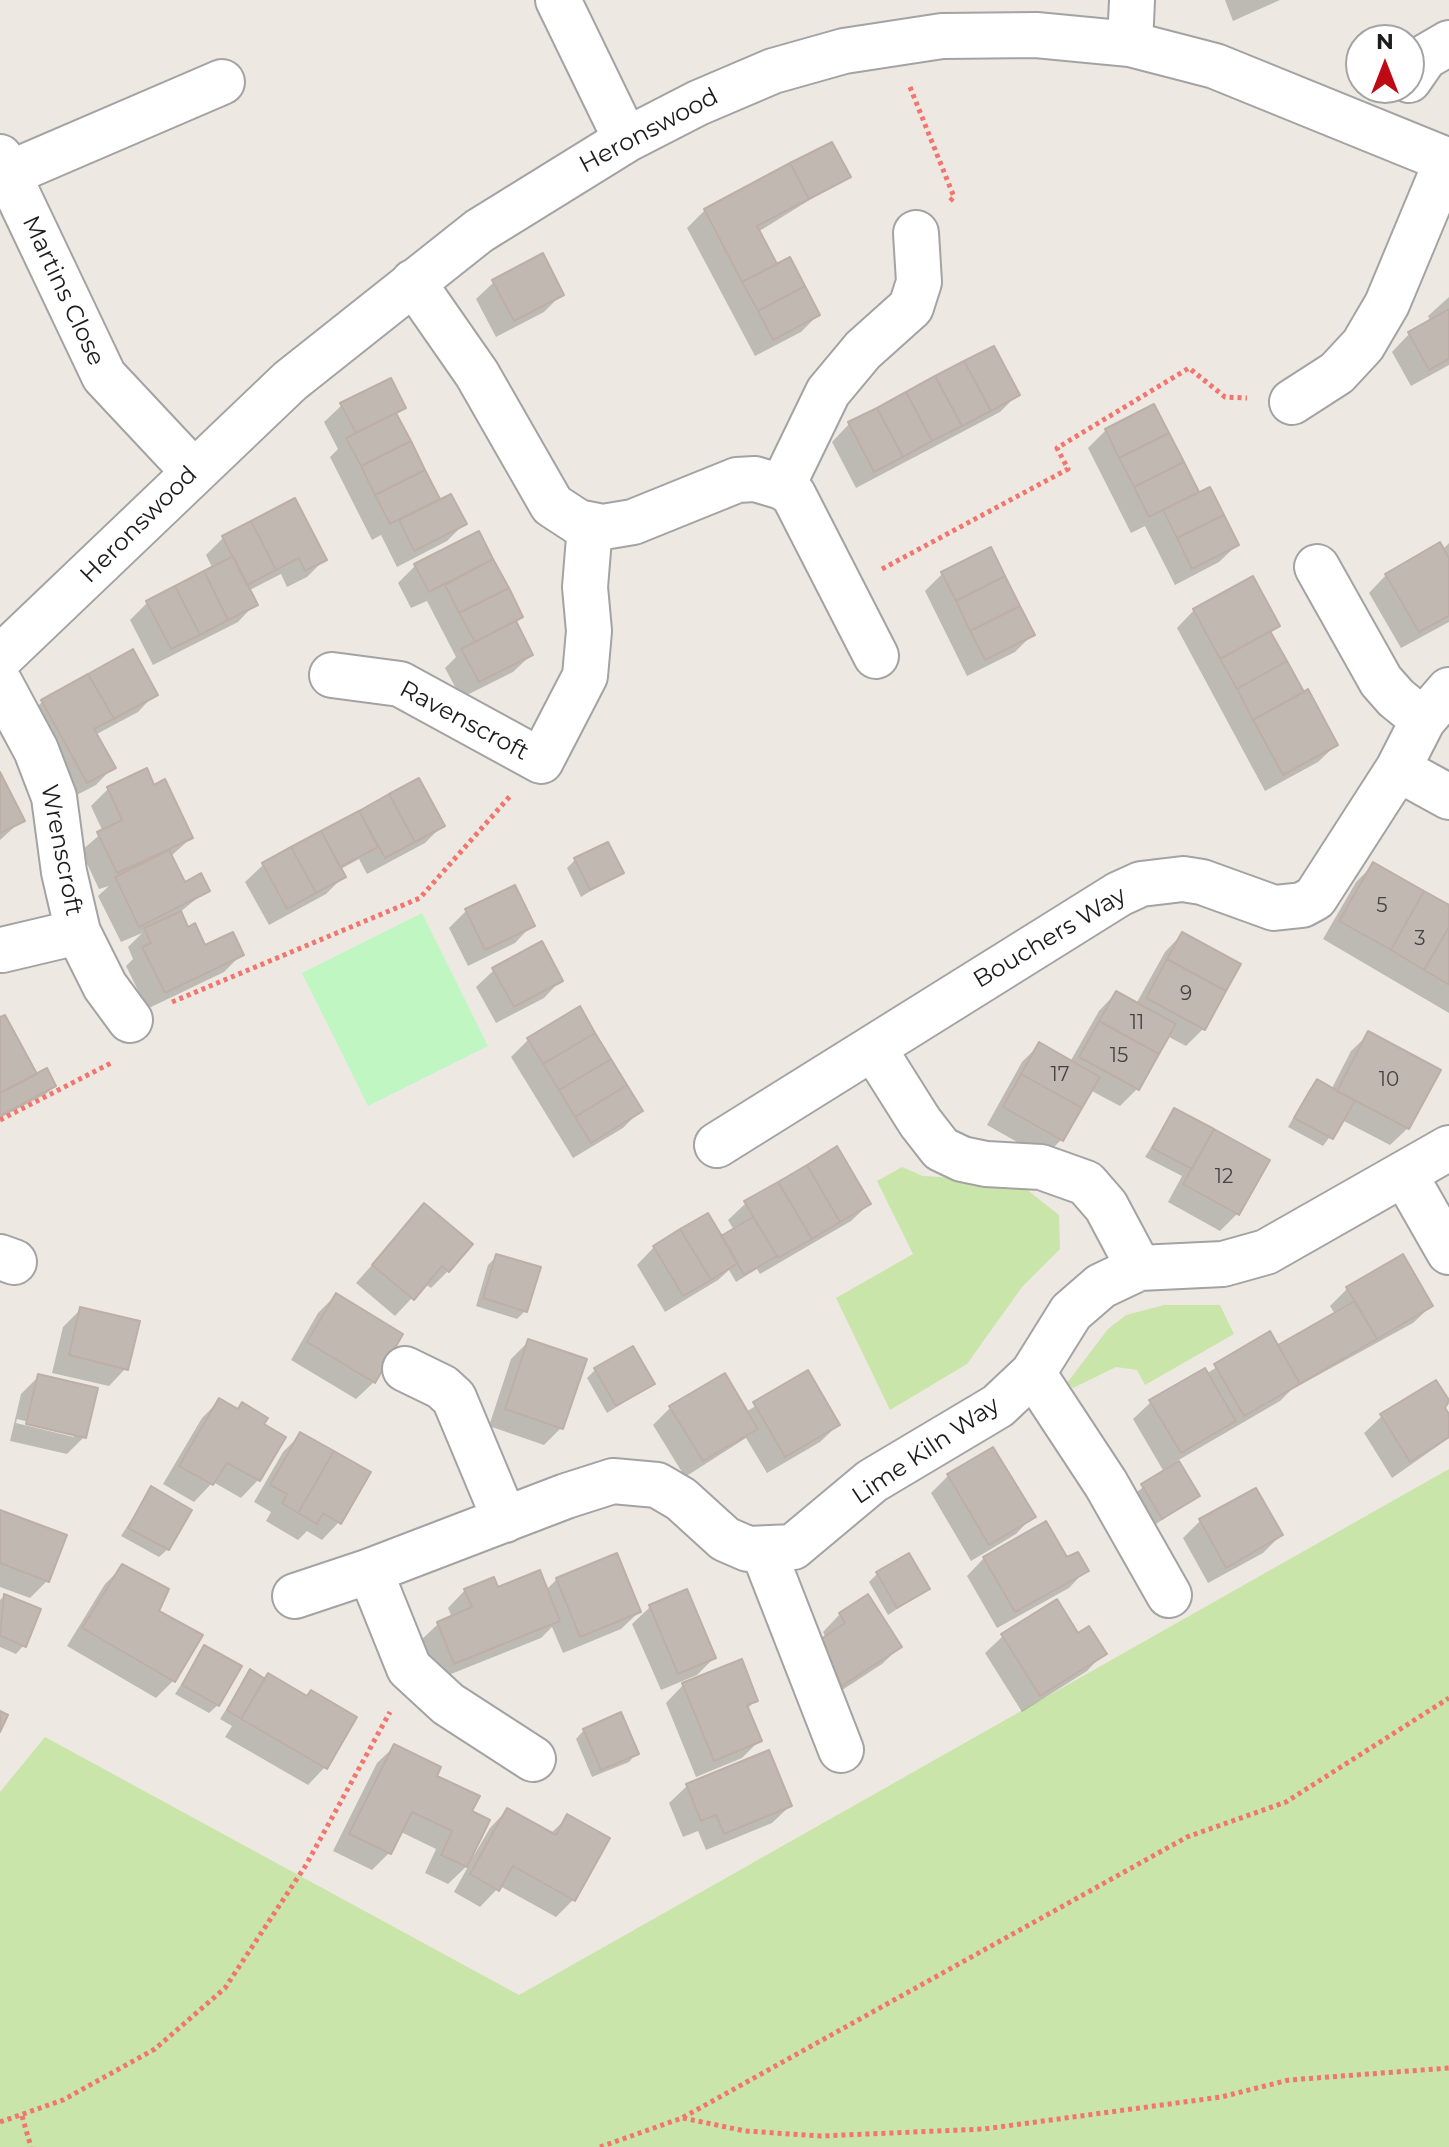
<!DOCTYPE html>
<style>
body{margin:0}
#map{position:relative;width:1449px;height:2147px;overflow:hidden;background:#ede9e2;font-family:Montserrat,sans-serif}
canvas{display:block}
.north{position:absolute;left:1345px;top:24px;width:80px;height:80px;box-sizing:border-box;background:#fff;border:2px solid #a4a4a4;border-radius:50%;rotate:0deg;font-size:22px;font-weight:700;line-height:32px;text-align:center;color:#1c1c1c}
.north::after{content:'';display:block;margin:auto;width:28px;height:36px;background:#be0a14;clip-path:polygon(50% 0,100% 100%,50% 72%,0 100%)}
</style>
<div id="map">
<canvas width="1449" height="2147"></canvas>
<div class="north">N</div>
</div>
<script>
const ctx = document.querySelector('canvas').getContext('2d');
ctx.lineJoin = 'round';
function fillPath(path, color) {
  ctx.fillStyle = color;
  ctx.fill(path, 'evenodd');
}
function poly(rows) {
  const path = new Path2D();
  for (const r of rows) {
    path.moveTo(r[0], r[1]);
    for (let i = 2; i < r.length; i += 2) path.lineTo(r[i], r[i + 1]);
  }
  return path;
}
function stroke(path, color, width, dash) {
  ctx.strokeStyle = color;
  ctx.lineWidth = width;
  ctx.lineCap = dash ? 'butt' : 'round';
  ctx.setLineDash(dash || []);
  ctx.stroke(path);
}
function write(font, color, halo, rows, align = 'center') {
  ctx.font = font + ' Montserrat,sans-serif';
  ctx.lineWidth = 6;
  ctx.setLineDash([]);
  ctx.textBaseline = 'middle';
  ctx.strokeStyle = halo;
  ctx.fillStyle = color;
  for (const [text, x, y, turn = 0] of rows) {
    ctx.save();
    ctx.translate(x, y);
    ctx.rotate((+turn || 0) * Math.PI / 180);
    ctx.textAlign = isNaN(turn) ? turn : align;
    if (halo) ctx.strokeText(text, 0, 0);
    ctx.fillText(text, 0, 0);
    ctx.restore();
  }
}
fillPath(poly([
 [902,1167,923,1176,1016,1181,1059,1215,1060,1249,1022,1287,967,1364,890,1410,836,1298,913,1254,877,1181],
 [1164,1305,1220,1305,1234,1334,1145,1385,1137,1370,1116,1367,1073,1388,1067,1383,1108,1329,1126,1315],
 [1449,1469,1449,2147,0,2147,0,1792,45,1737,519,1995]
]), '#cae5aa');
fillPath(poly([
 [422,913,488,1046,368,1106,302,973]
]), '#c0f6c2');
fillPath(poly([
 [1225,0,1280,0,1233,21],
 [831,144,848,176,758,232,776,266,818,315,801,332,755,356,687,228,705,210],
 [494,282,561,295,544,312,496,337,476,299],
 [1449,297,1449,365,1411,386,1392,352,1409,334,1431,322,1428,316],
 [1017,395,1000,412,856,488,832,442,849,424],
 [342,405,404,407,395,416,439,502,464,524,447,541,397,567,381,535,372,540,330,457,338,449,324,422],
 [1154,406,1198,495,1237,545,1219,562,1175,585,1145,526,1131,533,1088,448,1106,430],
 [478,534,521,617,514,624,531,655,513,672,461,698,445,668,456,657,427,601,411,608,398,583,415,566],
 [223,538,324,560,307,577,287,587,281,574,248,591,255,604,238,622,153,665,130,620,147,603,213,569,206,555],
 [1449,543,1449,622,1401,648,1369,593,1386,575,1442,550],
 [942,574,1033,634,1015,652,967,676,925,591],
 [1194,610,1278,626,1269,634,1336,745,1318,762,1265,791,1177,628],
 [155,694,138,712,95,735,113,767,96,785,69,799,25,719,42,702],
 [0,777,22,820,0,840],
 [418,781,443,825,425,843,367,874,359,859,339,870,343,877,326,894,269,925,245,882,263,865],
 [153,788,191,838,170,857,184,885,207,890,179,913,187,929,204,947,242,954,224,972,147,1009,126,966,133,959,128,947,142,933,121,942,98,896,109,886,99,889,81,851,103,832,91,806,108,789],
 [575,860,621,872,581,897,567,868],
 [1373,865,1449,907,1449,1013,1323,939,1356,882],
 [466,911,532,925,515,943,468,966,449,928],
 [1182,934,1203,1029,1186,1046,1167,1036,1137,1089,1120,1106,1090,1090,1061,1140,1044,1157,987,1125,1022,1062,1039,1045,1070,1062,1099,1011,1116,993,1136,1004,1165,952],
 [494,970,561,980,544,998,496,1023,476,987],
 [0,1020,34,1073,54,1086,46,1094,0,1118],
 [1369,1034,1408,1128,1390,1145,1342,1120,1323,1146,1288,1127,1309,1090,1317,1082,1331,1090,1351,1051],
 [529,1039,640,1111,623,1128,573,1158,511,1057],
 [1174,1111,1238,1213,1220,1231,1168,1202,1182,1176,1145,1157],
 [746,1203,869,1204,851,1221,760,1274,757,1269,736,1282,729,1270,718,1280,665,1312,637,1265,654,1247,721,1238,734,1230,728,1220],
 [424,1206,448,1271,431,1288,425,1284,395,1316,356,1283],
 [496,1257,526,1310,517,1319,476,1306,488,1265],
 [1348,1288,1431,1306,1413,1323,1291,1390,1280,1401,1177,1461,1198,1496,1153,1526,1134,1494,1164,1472,1133,1419,1151,1402,1206,1374,1269,1334,1278,1349,1335,1314,1330,1306],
 [336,1295,374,1382,356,1399,291,1360,318,1313],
 [81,1309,126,1368,109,1386,52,1373,63,1327],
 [529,1341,561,1428,544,1445,489,1426,511,1359],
 [595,1370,653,1384,607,1413,587,1378],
 [807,1373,838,1425,820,1442,767,1473,746,1438,685,1477,653,1425,671,1407,746,1412],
 [39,1376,84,1437,67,1454,10,1441,21,1394],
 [17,1419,74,1433,74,1437,16,1423],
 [1435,1382,1449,1404,1443,1409,1449,1418,1449,1438,1392,1478,1364,1433,1382,1416],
 [219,1401,283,1438,258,1480,241,1498,213,1482,194,1502,163,1484,202,1418],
 [300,1435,339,1522,322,1540,307,1531,298,1540,266,1521,271,1512,254,1502,283,1452],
 [992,1450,1033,1516,1016,1534,971,1561,931,1493,948,1476],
 [151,1489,168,1549,159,1557,121,1536],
 [0,1512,48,1580,30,1598,0,1587],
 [1200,1521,1281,1535,1263,1553,1208,1583,1183,1538],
 [984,1558,1066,1560,1086,1570,1069,1588,997,1628,967,1576],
 [123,1566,157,1611,173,1681,156,1698,67,1646,105,1584],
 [877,1574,927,1589,888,1615,869,1582],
 [557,1579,639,1612,621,1629,563,1653,552,1627,541,1638,436,1680,420,1641,438,1624,452,1618,448,1608,465,1590,546,1590],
 [4,1596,24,1645,16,1654,0,1647,0,1600],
 [650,1607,714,1658,697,1675,661,1690,632,1624],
 [840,1614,900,1647,882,1664,824,1702,826,1638,823,1632],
 [1003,1636,1104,1653,1087,1671,1022,1712,985,1653],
 [205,1647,218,1705,209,1713,175,1694],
 [250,1672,325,1767,308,1785,225,1737,232,1726,220,1719],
 [683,1685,756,1700,747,1709,759,1741,742,1758,696,1777,666,1703],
 [584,1730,637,1753,629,1762,592,1777,576,1739],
 [395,1746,434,1777,469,1812,470,1855,473,1857,490,1828,507,1810,550,1834,568,1817,573,1900,556,1917,500,1886,480,1907,454,1892,470,1863,448,1884,425,1873,436,1849,401,1832,389,1853,372,1870,333,1851,377,1763],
 [687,1786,790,1806,772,1823,706,1850,698,1831,683,1837,669,1803]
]), '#0003');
const building = poly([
 [832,142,851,177,809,199,790,163,832,142],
 [790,163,809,199,757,226,777,264,742,282,704,209,790,163],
 [543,253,564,295,514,321,492,280,543,253],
 [790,257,805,286,758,311,742,282,790,257],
 [805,286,820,315,773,340,758,311,805,286],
 [1449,309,1449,359,1429,370,1408,332,1449,309],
 [994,346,1020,395,991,411,964,361,994,346],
 [964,361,991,411,962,426,935,376,964,361],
 [935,376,962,426,932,441,906,392,935,376],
 [391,378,406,408,356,433,340,403,391,378],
 [906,392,932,441,903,457,877,408,906,392],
 [1154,404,1169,433,1119,458,1105,429,1154,404],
 [877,408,903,457,874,472,848,422,877,408],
 [396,413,411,441,361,466,346,438,396,413],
 [1169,433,1184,462,1134,487,1119,458,1169,433],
 [411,441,425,470,375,495,361,466,411,441],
 [1184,462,1199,492,1149,517,1134,487,1184,462],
 [425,470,440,499,390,524,375,495,425,470],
 [1210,487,1224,515,1177,538,1163,510,1210,487],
 [451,494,467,524,414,551,399,520,451,494],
 [295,498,327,560,305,571,299,558,276,570,251,521,295,498],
 [1224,515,1239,545,1192,569,1177,538,1224,515],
 [251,521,276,570,247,585,222,536,251,521],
 [479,531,493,559,429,592,414,564,479,531],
 [1440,542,1449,558,1449,616,1419,632,1385,574,1440,542],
 [991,547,1005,576,956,601,941,572,991,547],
 [233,556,258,605,228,620,204,571,233,556],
 [493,559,509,588,459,613,445,585,493,559],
 [204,571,228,620,200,635,175,586,204,571],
 [1005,576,1020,606,970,631,956,601,1005,576],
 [1253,576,1280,626,1220,659,1193,609,1253,576],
 [175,586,200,635,171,649,146,601,175,586],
 [509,588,523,617,475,642,459,613,509,588],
 [1020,606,1035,635,985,660,970,631,1020,606],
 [516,621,533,655,479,682,461,649,516,621],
 [1270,631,1287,661,1237,689,1220,659,1270,631],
 [133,649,158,695,114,719,88,674,133,649],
 [1287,661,1304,692,1253,720,1237,689,1287,661],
 [88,674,114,719,94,729,116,768,87,783,41,700,88,674],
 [1308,689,1338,745,1283,775,1253,720,1308,689],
 [147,768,154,785,165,779,193,838,117,873,97,832,122,820,107,787,147,768],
 [0,772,25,821,0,833,0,772],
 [419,778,445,826,415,842,389,794,419,778],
 [389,794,415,842,385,858,359,811,389,794],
 [359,811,378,847,340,867,321,831,359,811],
 [321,831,346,877,316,893,291,847,321,831],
 [608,842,624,873,590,890,574,858,608,842],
 [291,847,316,893,287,909,262,863,291,847],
 [169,850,185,882,201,873,210,891,139,927,115,877,169,850],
 [1373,862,1424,891,1391,950,1339,921,1373,862],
 [515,885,535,926,485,950,465,909,515,885],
 [1424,891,1449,905,1449,927,1424,970,1391,950,1424,891],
 [181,911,188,927,195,923,205,945,233,932,244,955,165,993,142,947,151,943,144,928,181,911],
 [1449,927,1449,985,1424,970,1449,927],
 [1182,932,1241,964,1226,991,1167,959,1182,932],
 [542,941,563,981,514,1007,492,968,542,941],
 [1167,959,1226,991,1205,1030,1146,998,1167,959],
 [1116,991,1176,1024,1159,1054,1099,1021,1116,991],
 [580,1006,595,1033,543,1064,527,1038,580,1006],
 [5,1015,37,1074,0,1093,0,1017,5,1015],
 [1099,1021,1159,1054,1139,1090,1079,1057,1099,1021],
 [1368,1031,1441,1070,1409,1129,1337,1091,1368,1031],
 [595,1033,611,1059,559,1090,543,1064,595,1033],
 [1039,1042,1100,1077,1082,1108,1021,1074,1039,1042],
 [611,1059,627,1085,575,1117,559,1090,611,1059],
 [47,1068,56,1086,0,1116,0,1093,47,1068],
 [1021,1074,1082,1108,1063,1141,1003,1107,1021,1074],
 [1317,1079,1355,1101,1333,1139,1294,1118,1317,1079],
 [627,1085,643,1111,591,1143,575,1117,627,1085],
 [1174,1108,1214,1129,1192,1169,1152,1148,1174,1108],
 [1214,1129,1270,1160,1239,1215,1183,1184,1214,1129],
 [837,1146,871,1204,840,1222,807,1165,837,1146],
 [807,1165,840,1222,812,1239,778,1182,807,1165],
 [778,1182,812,1239,778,1258,744,1201,778,1182],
 [424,1203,473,1244,449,1272,442,1266,414,1300,372,1265,424,1203],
 [708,1213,738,1263,711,1280,680,1229,708,1213],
 [753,1217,777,1256,744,1275,721,1236,753,1217],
 [680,1229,711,1280,683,1296,653,1246,680,1229],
 [496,1254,541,1267,527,1312,483,1298,496,1254],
 [1403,1254,1433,1306,1377,1339,1346,1287,1403,1254],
 [336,1293,403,1334,375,1383,307,1342,336,1293],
 [1355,1301,1377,1339,1300,1384,1278,1345,1355,1301],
 [80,1307,140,1321,128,1370,69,1355,80,1307],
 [1270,1331,1300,1384,1244,1416,1214,1364,1270,1331],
 [528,1339,587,1359,563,1429,505,1409,528,1339],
 [633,1346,655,1384,616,1406,594,1368,633,1346],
 [1205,1368,1236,1421,1181,1453,1149,1400,1205,1368],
 [808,1370,840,1425,785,1457,753,1402,808,1370],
 [725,1373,758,1429,703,1461,669,1406,725,1373],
 [38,1374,98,1388,86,1438,26,1424,38,1374],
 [1436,1380,1449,1400,1445,1408,1449,1414,1449,1437,1410,1462,1380,1414,1436,1380],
 [219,1398,238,1409,242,1402,268,1418,264,1424,286,1437,260,1481,227,1463,213,1485,179,1466,219,1398],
 [300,1432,334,1451,298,1513,282,1503,287,1494,270,1485,300,1432],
 [993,1447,1036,1517,989,1545,947,1474,993,1447],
 [334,1451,371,1472,341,1524,323,1513,317,1524,298,1513,334,1451],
 [1179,1461,1200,1496,1162,1519,1141,1484,1179,1461],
 [151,1486,192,1510,169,1550,128,1528,151,1486],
 [1256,1488,1283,1535,1226,1568,1199,1519,1256,1488],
 [0,1510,67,1535,49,1582,0,1563,0,1510],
 [1046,1521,1067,1557,1078,1552,1089,1571,1015,1612,983,1557,1046,1521],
 [617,1553,641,1612,580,1637,556,1578,617,1553],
 [909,1553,930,1589,897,1608,876,1572,909,1553],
 [122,1564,169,1589,159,1611,203,1635,175,1682,82,1628,122,1564],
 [540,1570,560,1621,454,1664,437,1622,472,1607,464,1589,494,1577,498,1587,540,1570],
 [687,1589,716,1658,678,1674,649,1605,687,1589],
 [4,1594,41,1609,26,1647,0,1636,4,1594],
 [868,1594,902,1647,842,1686,815,1643,845,1623,839,1613,868,1594],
 [1057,1599,1078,1633,1089,1626,1107,1654,1040,1696,1001,1634,1057,1599],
 [204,1645,242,1666,219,1706,182,1685,204,1645],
 [742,1659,758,1701,747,1705,762,1741,714,1761,682,1683,742,1659],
 [250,1669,265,1679,241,1719,227,1710,250,1669],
 [268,1673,307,1696,311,1690,357,1717,327,1769,241,1719,268,1673],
 [0,1711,8,1715,0,1732,0,1711],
 [621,1712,639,1754,601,1770,583,1729,621,1712],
 [394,1744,441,1767,437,1776,480,1796,472,1811,490,1820,467,1867,441,1855,452,1831,412,1812,391,1854,349,1834,394,1744],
 [769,1750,792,1806,724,1834,716,1815,701,1821,686,1784,769,1750],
 [507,1808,556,1835,567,1814,610,1838,575,1901,513,1866,499,1891,470,1874,507,1808]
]);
fillPath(building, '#c1b8b2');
stroke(building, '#beafa6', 2);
const minor = poly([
 [558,0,626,140],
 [1130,44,1132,0],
 [1409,80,1425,57,1449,43],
 [0,157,104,376,193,471],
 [8,174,222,82],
 [413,282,477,374,552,505,578,522,603,527,633,522,737,480,755,479,782,487,828,392,863,350,911,307,919,282,916,233],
 [1292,402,1337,373,1363,345,1387,304,1447,160],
 [782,487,793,494,876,656],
 [1317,567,1381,681,1396,698,1423,720],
 [0,658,290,381,479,231,626,140,698,103,773,71,844,51,942,36,1036,35,1130,44,1215,66,1449,161],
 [332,675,400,684,541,761,585,676,589,631,585,587,590,526],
 [0,683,36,750,54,797,64,872,78,932,2,950],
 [1398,769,1449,797],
 [78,932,105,986,130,1020],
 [874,1049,920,1122,941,1149,962,1159,986,1164,1041,1167,1086,1183,1106,1206,1139,1268],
 [717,1145,1119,894,1141,884,1183,879,1202,882,1274,908,1302,905,1315,898,1398,769,1423,720,1449,690],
 [1405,1175,1449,1252],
 [0,1257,14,1262],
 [405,1369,442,1387,454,1398,505,1520],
 [1033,1373,1106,1484,1169,1595],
 [763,1550,841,1750],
 [295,1596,370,1571],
 [533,1759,448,1704,409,1668,370,1571,566,1496,613,1481,657,1485,681,1499,725,1539,748,1549,793,1547,872,1481,998,1406,1033,1373,1071,1312,1101,1286,1139,1268,1223,1264,1266,1252,1449,1148]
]);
stroke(minor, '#a3a3a3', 48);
stroke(poly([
 [910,87,954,197,949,202],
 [882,569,1068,469,1057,448,1189,368,1225,397,1247,398],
 [172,1002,420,898,511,795],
 [0,1120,113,1062],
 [22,2116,31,2147],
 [683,2118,745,2131,821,2136,984,2129,1221,2097,1289,2080,1449,2068],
 [0,2122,63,2100,155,2049,225,1988,306,1865,390,1712],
 [600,2147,682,2118,1187,1837,1286,1802,1449,1698]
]), '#f2756e', 5, [4, 4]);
stroke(minor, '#fff', 44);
write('20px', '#454342', null, [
 ["5",1382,906],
 ["3",1420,939],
 ["9",1186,994],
 ["11",1137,1023],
 ["15",1119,1056],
 ["17",1060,1075],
 ["10",1389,1080],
 ["12",1224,1177]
]);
write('24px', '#1c1c1c', '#fff', [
 ["Heronswood",649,131,-28],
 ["Martins Close",63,291,65],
 ["Heronswood",139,525,-45],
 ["Ravenscroft",464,721,28],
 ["Wrenscroft",61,850,79],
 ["Bouchers Way",1050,938,-31],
 ["Lime Kiln Way",926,1451,-34]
]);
</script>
